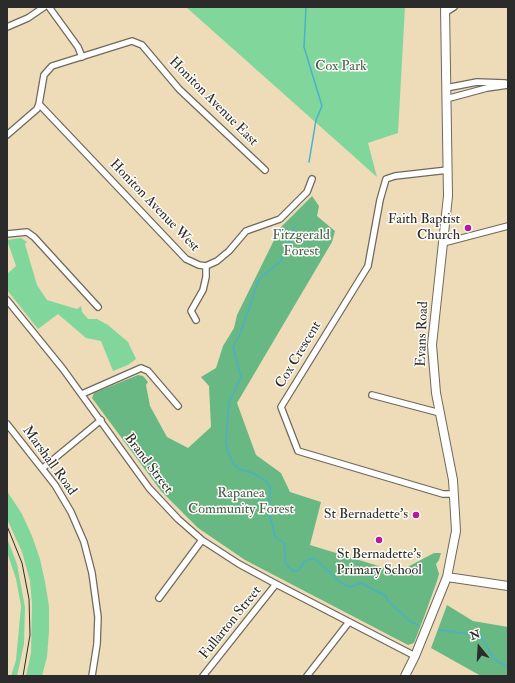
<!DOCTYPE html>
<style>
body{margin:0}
#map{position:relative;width:515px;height:683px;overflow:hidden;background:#eedcb9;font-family:"IM FELL Double Pica",serif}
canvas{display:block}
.frame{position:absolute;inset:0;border:8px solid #2b2b2b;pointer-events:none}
.north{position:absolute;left:459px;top:627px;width:40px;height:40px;-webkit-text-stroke:3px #fdfcf7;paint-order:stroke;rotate:342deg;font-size:11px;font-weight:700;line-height:16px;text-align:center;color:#2b2b2b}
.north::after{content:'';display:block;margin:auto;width:14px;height:18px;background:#2b2b2b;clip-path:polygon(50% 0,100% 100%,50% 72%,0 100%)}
</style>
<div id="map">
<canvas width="515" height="683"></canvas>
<div class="frame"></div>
<div class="north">N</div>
</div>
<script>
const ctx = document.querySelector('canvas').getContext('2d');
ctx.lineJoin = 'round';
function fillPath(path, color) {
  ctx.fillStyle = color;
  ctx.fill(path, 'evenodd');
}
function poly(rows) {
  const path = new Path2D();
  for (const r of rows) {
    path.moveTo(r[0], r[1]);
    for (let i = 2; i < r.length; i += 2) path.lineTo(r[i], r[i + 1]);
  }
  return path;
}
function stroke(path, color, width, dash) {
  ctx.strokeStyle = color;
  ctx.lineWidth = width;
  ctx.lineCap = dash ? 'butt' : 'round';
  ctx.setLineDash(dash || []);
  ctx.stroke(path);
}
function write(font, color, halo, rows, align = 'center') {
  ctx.font = font + ' "IM FELL Double Pica",serif';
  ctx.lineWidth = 3;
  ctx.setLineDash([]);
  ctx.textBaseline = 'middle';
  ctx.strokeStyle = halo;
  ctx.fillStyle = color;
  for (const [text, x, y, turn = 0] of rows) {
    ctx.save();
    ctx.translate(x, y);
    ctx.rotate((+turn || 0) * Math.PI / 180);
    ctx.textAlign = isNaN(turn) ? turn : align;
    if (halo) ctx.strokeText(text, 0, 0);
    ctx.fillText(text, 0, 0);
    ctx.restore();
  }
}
fillPath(poly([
 [186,7,405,7,398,133,368,143,377,177],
 [21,238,27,242,25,244,37,285,47,300,77,309,81,306,82,312,88,319,97,319,108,325,128,342,136,359,128,365,113,371,101,341,86,338,58,314,38,329,7,290,7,274,16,266,7,240],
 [7,491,22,514,32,536,40,559,45,582,49,606,49,632,47,657,42,676,26,676,31,653,32,604,30,581,22,552,7,519],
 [7,538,17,564,25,607,24,644,17,676,11,676,16,660,21,606,16,579,7,552]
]), '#81d79b');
fillPath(poly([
 [312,196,319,206,317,216,335,231,332,242,237,403,256,455,281,473,290,492,321,502,310,545,398,572,434,553,441,553,439,560,436,564,439,574,437,581,424,617,414,643,408,645,245,560,198,528,161,491,92,398,94,393,138,375,143,376,148,382,146,385,150,406,167,437,188,448,211,427,209,386,201,377,216,368,223,346,234,328,237,315,280,228],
 [447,605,473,621,508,627,508,676,481,676,431,648]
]), '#68b883');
stroke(poly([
 [306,7,304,47,322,106,316,120,309,162],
 [294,227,281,261,259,279,240,334,233,347,241,377,229,402,226,442,228,452,233,463,239,469,253,473,266,481,270,487,269,511,275,537,284,543,286,564,293,571,298,571,305,561,314,558,341,583,350,587,361,583,386,596,388,601,411,622,418,625],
 [439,630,480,635,494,659,508,667]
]), '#4ab1c8', 1.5);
const street = poly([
 [49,7,78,47,82,57],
 [446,12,454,7],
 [7,27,28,18,44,7],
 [446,88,477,82,505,83],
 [446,99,487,88,508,85],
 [39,104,186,259,199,265,206,266,217,261,229,251,246,231,280,219,307,192,312,179],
 [7,135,37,109,39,104,44,75,52,66,132,41,142,45,179,89,265,170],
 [448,170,395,176,386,179,380,200,368,266,281,407,298,451,443,494,454,494],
 [7,234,27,232,34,237,98,307],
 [443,243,508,226],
 [7,300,63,369,149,488,178,519,202,540,239,564,276,584,415,656],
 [196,320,191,311,203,290,206,277,206,266],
 [82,394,141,368,148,371,178,406],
 [372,395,440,413],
 [7,424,55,485,71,512,84,542,92,573,98,617,97,644,92,676],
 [43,468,101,420],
 [159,598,202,540],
 [203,676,276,584],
 [307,676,349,622]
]);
const secondary = poly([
 [447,577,508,586],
 [405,676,415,656,447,577,456,531,453,480,436,393,432,345,448,196,445,7]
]);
stroke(street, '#6f695d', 8);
stroke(secondary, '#6f695d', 10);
stroke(street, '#fff', 5.5);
stroke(secondary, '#fff', 8);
stroke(poly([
 [7,526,22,563,29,599,30,635,23,676]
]), '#2b2b2b', 1);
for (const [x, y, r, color] of [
 [468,228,4,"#b5179e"],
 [416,515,4,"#b5179e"],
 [379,540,4,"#b5179e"]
]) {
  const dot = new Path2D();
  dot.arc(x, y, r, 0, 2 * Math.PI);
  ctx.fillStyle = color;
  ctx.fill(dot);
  stroke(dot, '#fdfcf7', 1.5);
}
write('14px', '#455f4d', '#fdfcf7', [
 ["Cox Park",341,67],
 ["Fitzgerald",301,236],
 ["Forest",301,252],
 ["Rapanea",241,494],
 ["Community Forest",241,510]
]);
write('14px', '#2b2b2b', '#fdfcf7', [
 ["Honiton Avenue East",213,102,45],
 ["Honiton Avenue West",154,206,46],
 ["Evans Road",423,334,-88],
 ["Cox Crescent",299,355,-59],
 ["Marshall Road",49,461,54],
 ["Brand Street",148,464,53],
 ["Fullarton Street",231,623,-51]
]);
write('14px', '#2b2b2b', '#fdfcf7', [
 ["Faith Baptist",460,220],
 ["Church",460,236],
 ["St Bernadette's",408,515],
 ["St Bernadette's",379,555,"center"],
 ["Primary School",379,571,"center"]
], 'right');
</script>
